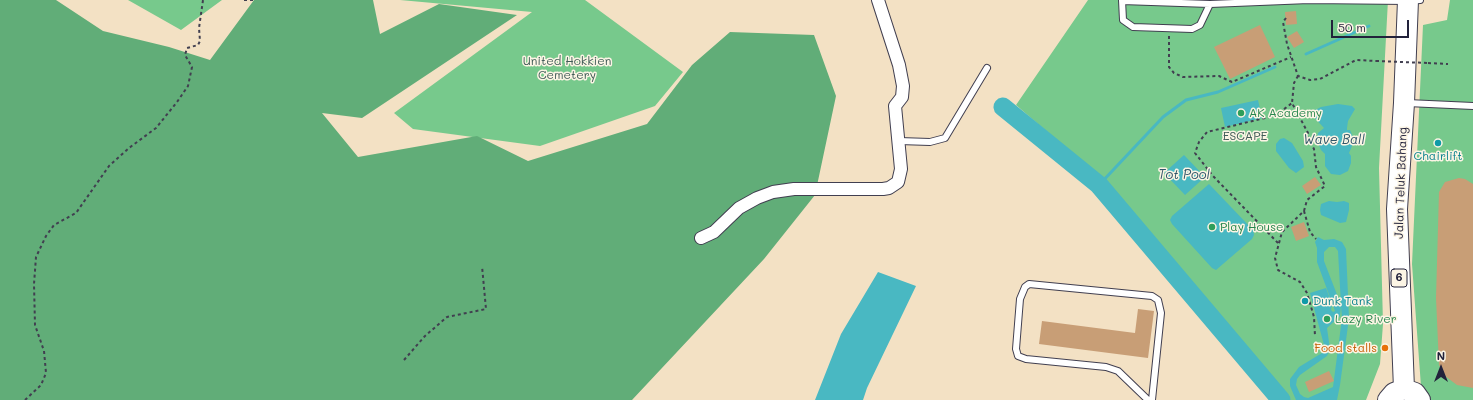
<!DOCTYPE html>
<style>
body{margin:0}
#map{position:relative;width:1473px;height:400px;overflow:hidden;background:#f3e1c4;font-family:Mali,sans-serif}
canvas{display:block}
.north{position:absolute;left:1421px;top:348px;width:40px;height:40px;-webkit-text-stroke:3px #fcf5e5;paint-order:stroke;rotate:0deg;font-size:11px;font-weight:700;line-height:16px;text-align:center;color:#22223b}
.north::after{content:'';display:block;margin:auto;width:14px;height:18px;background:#22223b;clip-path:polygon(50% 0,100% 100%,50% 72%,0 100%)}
.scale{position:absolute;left:1331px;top:20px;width:78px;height:18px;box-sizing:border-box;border:2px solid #22223b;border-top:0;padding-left:5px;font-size:12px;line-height:14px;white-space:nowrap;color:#22223b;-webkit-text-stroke:3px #fcf5e5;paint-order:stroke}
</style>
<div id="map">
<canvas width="1473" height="400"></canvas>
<div class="north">N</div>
<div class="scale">50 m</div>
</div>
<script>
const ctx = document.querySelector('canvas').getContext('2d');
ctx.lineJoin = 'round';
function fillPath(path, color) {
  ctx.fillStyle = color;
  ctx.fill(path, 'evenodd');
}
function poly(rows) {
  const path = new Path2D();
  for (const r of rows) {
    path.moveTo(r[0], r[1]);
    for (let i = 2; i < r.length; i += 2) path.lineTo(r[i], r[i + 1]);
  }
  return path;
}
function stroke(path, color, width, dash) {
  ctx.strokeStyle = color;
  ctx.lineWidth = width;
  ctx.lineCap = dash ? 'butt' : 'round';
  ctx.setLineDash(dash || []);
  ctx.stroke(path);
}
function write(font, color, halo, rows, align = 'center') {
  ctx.font = font + ' Mali,sans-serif';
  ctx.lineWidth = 3;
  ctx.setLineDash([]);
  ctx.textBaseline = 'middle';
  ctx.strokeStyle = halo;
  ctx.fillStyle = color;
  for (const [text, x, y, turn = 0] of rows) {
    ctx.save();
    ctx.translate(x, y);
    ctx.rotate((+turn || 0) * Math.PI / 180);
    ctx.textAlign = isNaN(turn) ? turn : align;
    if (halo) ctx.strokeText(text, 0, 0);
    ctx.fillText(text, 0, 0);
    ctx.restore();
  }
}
fillPath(poly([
 [128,0,222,0,181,30],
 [400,0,585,0,683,72,655,106,540,146,413,129,394,113,532,12],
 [1088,0,1388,0,1379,168,1383,324,1380,364,1366,400,1289,400,1111,187,1016,105],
 [1450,0,1473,0,1473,400,1422,400,1412,264,1423,25,1447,20]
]), '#77c98c');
fillPath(poly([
 [0,0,56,0,103,31,169,47,210,60,254,0,373,0,380,34,439,4,517,15,362,118,322,113,358,157,477,136,528,161,647,124,692,65,730,32,814,35,836,96,815,195,764,259,632,400,0,400]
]), '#61ad78');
fillPath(poly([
 [1258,100,1262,118,1225,127,1221,108],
 [1338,104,1352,106,1355,109,1348,121,1347,128,1347,130,1350,130,1353,137,1352,146,1349,153,1351,156,1351,163,1348,171,1340,175,1331,174,1325,166,1325,154,1321,150,1317,140,1318,133,1324,128,1311,114,1313,111,1321,107],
 [1284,138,1292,143,1303,161,1304,167,1296,173,1289,168,1276,151,1276,144,1280,139],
 [1184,155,1205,177,1185,195,1164,173],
 [1209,184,1253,230,1254,235,1252,239,1216,270,1212,268,1172,224,1170,220,1172,216],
 [1329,201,1337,202,1344,201,1349,203,1349,210,1346,222,1340,223,1321,215,1320,210,1321,204],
 [1318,237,1324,240,1334,239,1342,242,1346,249,1349,318,1340,385,1337,400,1296,400,1290,386,1290,379,1299,367,1322,353,1324,345,1310,293,1326,288,1332,304,1331,310,1333,312,1335,311,1317,262,1317,248,1315,242],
 [1329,247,1335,247,1338,251,1341,305,1324,261,1324,252],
 [1341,306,1342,318,1333,387,1308,398,1304,397,1300,394,1296,385,1297,379,1300,375,1327,356,1330,349,1327,328,1340,316],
 [878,272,916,286,867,388,863,400,815,400,841,334]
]), '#49b8c2');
stroke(poly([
 [1306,54,1369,26],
 [1099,185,1163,117,1186,100,1218,92,1275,67]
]), '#49b8c2', 3);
stroke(poly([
 [1003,107,1099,185,1281,400]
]), '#49b8c2', 19);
fillPath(poly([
 [1296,11,1297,24,1286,25,1285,12],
 [1260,25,1275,57,1230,79,1214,47],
 [1297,31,1304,42,1294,48,1287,37],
 [1315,177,1321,185,1307,194,1302,186],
 [1459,178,1465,179,1473,184,1473,388,1457,385,1445,376,1439,365,1436,298,1439,192,1445,182],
 [1304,222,1309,236,1296,241,1291,227],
 [1138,309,1154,311,1148,358,1039,344,1042,321,1135,333],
 [1329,371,1334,381,1309,392,1305,382]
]), '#c89e76');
const service = poly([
 [1122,0,1123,20,1133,27,1192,29,1200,25,1210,4],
 [1122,1,1210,4,1309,0,1408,1,1420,0],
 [1407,103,1473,106],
 [899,141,930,142,945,138,987,68],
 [1148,400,1118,371,1106,367,1026,359,1018,356,1016,349,1020,299,1025,287,1029,284,1152,296,1158,300,1161,313,1152,400]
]);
const minor = poly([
 [701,238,714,232,739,208,757,198,773,192,794,189,883,189,889,188,898,182,901,169,895,106,902,97,903,86,899,65,878,0]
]);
const primary = poly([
 [1404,389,1397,209,1404,103,1408,0],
 [1388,400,1394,393,1404,389,1415,393,1420,400]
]);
stroke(service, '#413f50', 8);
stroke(minor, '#413f50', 14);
stroke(primary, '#413f50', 22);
stroke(poly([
 [244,0,253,0],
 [1286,18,1283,22,1287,44,1298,76,1310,80,1320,79,1356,60,1376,61],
 [1169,36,1169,67,1174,73,1183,77,1219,76,1232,82,1291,57],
 [1428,63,1448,64],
 [1298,76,1294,83,1292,103,1308,133,1308,138,1314,149,1316,167,1325,186,1307,200,1304,211,1282,232,1275,258,1278,270,1300,282,1307,293,1314,317,1315,336],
 [1304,211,1310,232,1316,239],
 [1278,243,1213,176,1195,153,1199,142,1207,132,1269,117,1279,113,1292,103],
 [404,360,425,336,447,317,486,309,482,266],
 [25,400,41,385,46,373,44,351,35,325,34,284,36,257,46,236,54,225,76,213,109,166,129,148,156,128,177,102,188,86,192,67,185,55,187,48,198,45,200,41,199,28,203,0]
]), '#413f50', 2, [3, 3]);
stroke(service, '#fff', 6);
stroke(minor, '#fff', 12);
stroke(primary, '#fff', 20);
stroke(poly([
 [1376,61,1428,63]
]), '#413f50', 2, [3, 3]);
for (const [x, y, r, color] of [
 [1241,113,4,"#2e9e5b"],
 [1438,143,4,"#0f9aa8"],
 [1212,227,4,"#2e9e5b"],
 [1305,301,4,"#0f9aa8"],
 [1327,319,4,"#2e9e5b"],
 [1385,348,4,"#e8710a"]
]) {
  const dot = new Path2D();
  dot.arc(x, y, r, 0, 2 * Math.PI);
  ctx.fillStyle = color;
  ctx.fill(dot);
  stroke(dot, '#fcf5e5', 1.5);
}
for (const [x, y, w] of [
 [1399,278,16]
]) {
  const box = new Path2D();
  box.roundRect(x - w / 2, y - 9, w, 18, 3);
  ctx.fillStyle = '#fcf5e5';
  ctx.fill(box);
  stroke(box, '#22223b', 1);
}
write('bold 11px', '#22223b', null, [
 ["6",1399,278]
]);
write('12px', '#405c57', '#fcf5e5', [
 ["United Hokkien",567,61],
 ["Cemetery",567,75],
 ["ESCAPE",1245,136]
]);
write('12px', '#27864d', '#fcf5e5', [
 ["AK Academy",1249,113],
 ["Play House",1220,227],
 ["Lazy River",1335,319]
], 'left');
write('12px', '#0d838f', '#fcf5e5', [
 ["Chairlift",1438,156],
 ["Dunk Tank",1313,301,"left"]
]);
write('12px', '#22223b', '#fcf5e5', [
 ["Jalan Teluk Bahang",1401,183,-88]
]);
write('12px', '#c56008', '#fcf5e5', [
 ["Food stalls",1377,348]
], 'right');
write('italic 13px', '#30566a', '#fcf5e5', [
 ["Wave Ball",1334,140],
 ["Tot Pool",1184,175]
]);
</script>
